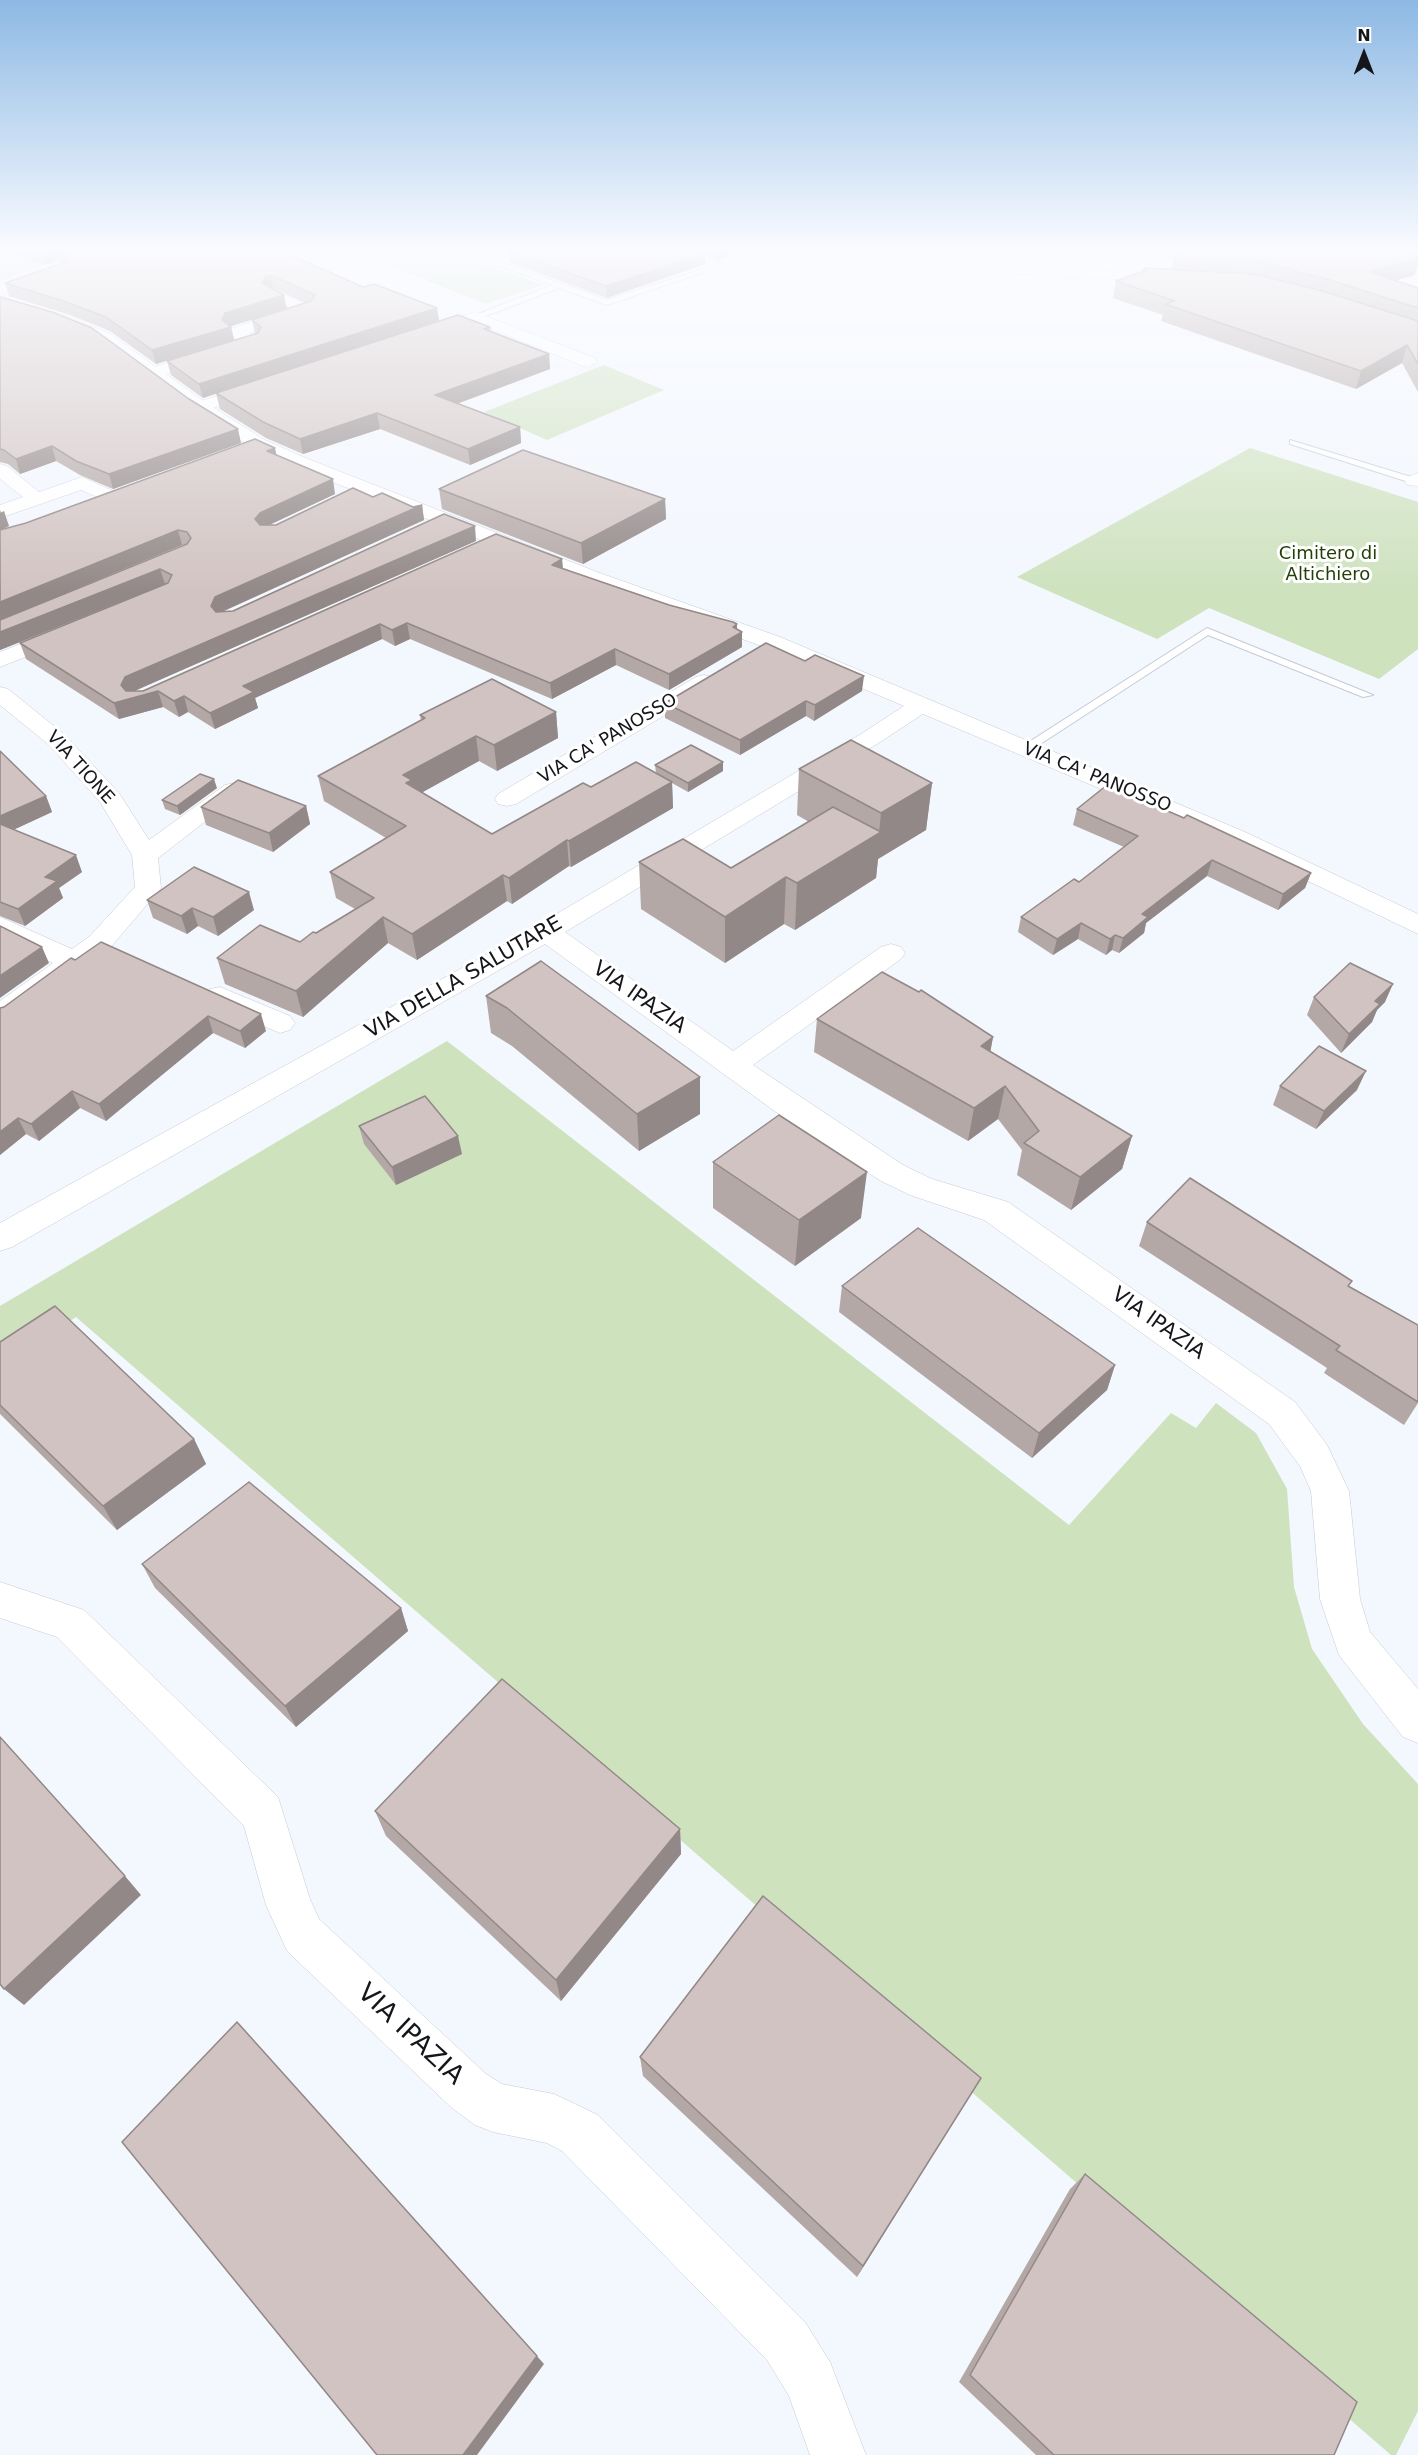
<!DOCTYPE html>
<style>
body{margin:0}
#map{position:relative;width:1418px;height:2455px;overflow:hidden;background:#f3f7fe;font-family:"DejaVu Sans",sans-serif}
canvas{display:block}
.north{position:absolute;left:1334px;top:24px;width:60px;height:60px;-webkit-text-stroke:4px #fff;paint-order:stroke;rotate:0deg;font-size:16px;font-weight:700;line-height:24px;text-align:center;color:#14161a}
.north::after{content:'';display:block;margin:auto;width:21px;height:27px;background:#14161a;clip-path:polygon(50% 0,100% 100%,50% 72%,0 100%)}
</style>
<div id="map">
<canvas width="1418" height="2455"></canvas>
<div class="north">N</div>
</div>
<script>
const ctx = document.querySelector('canvas').getContext('2d');
ctx.lineJoin = 'round';
function fillPath(path, color) {
  ctx.fillStyle = color;
  ctx.fill(path, 'evenodd');
}
function poly(rows) {
  const path = new Path2D();
  for (const r of rows) {
    path.moveTo(r[0], r[1]);
    for (let i = 2; i < r.length; i += 2) path.lineTo(r[i], r[i + 1]);
  }
  return path;
}
function stroke(path, color, width, dash) {
  ctx.strokeStyle = color;
  ctx.lineWidth = width;
  ctx.lineCap = dash ? 'butt' : 'round';
  ctx.setLineDash(dash || []);
  ctx.stroke(path);
}
function write(font, color, halo, rows, align = 'center') {
  ctx.font = font + ' "DejaVu Sans",sans-serif';
  ctx.lineWidth = 6;
  ctx.setLineDash([]);
  ctx.textBaseline = 'middle';
  ctx.strokeStyle = halo;
  ctx.fillStyle = color;
  for (const [text, x, y, turn = 0] of rows) {
    ctx.save();
    ctx.translate(x, y);
    ctx.rotate((+turn || 0) * Math.PI / 180);
    ctx.textAlign = isNaN(turn) ? turn : align;
    if (halo) ctx.strokeText(text, 0, 0);
    ctx.fillText(text, 0, 0);
    ctx.restore();
  }
}
fillPath(poly([
 [0,250,87,250,0,281],
 [325,250,503,250,472,260,544,285,485,304,371,258],
 [604,365,664,390,547,440,484,412],
 [1250,448,1418,502,1418,649,1379,679,1209,608,1157,639,1017,577],
 [447,1041,1069,1525,1171,1413,1196,1428,1216,1403,1256,1433,1287,1489,1294,1587,1312,1649,1363,1724,1418,1784,1418,2411,1396,2455,1391,2455,76,1317,0,1367,0,1306]
]), '#cee2be');
const service = poly([
 [673,250,684,250,725,265,607,305,559,288,478,319,471,317,552,285,493,263,493,259,607,300,714,265,673,250],
 [1290,440,1418,479,1418,485,1290,444,1290,440],
 [1207,628,1373,695,1363,697,1208,635,1028,752,1018,749,1207,628]
]);
const minor = poly([
 [92,250,113,250,0,295,0,285,92,250],
 [290,250,310,250,331,259,343,257,350,261,348,264,330,268,290,250],
 [882,250,915,250,1030,267,1175,274,1182,278,1175,282,1030,275,955,266,889,254,882,250],
 [274,290,315,309,313,312,249,333,260,339,262,342,260,345,153,378,145,373,147,369,240,341,229,335,227,332,229,329,293,309,269,298,266,295,269,292,274,290],
 [475,312,595,358,597,362,589,367,583,366,474,322,427,337,419,332,421,329,475,312],
 [261,382,267,383,270,387,267,391,200,412,191,407,194,403,261,382],
 [0,464,7,466,39,492,82,477,120,494,123,498,113,504,81,490,0,518,0,505,23,497,0,479,0,464],
 [1418,473,1418,486,1407,485,1405,481,1407,477,1418,473],
 [65,626,73,628,76,633,73,638,0,667,0,652,65,626],
 [704,675,712,677,715,682,712,687,516,804,507,806,498,804,495,799,498,794,696,677,704,675],
 [0,687,8,689,65,735,119,793,149,840,225,785,234,783,243,785,246,790,158,858,161,888,110,948,10,1022,0,1025,0,1001,53,963,0,937,0,917,72,949,90,936,135,887,132,855,100,802,49,745,0,705,0,687],
 [921,698,929,700,933,705,929,710,877,744,565,932,733,1051,881,947,891,944,901,947,905,953,901,959,753,1065,903,1165,932,1179,1008,1202,1295,1402,1327,1445,1349,1491,1360,1599,1370,1632,1418,1689,1418,1743,1403,1737,1339,1655,1320,1599,1311,1491,1300,1466,1269,1424,984,1220,910,1195,881,1181,791,1123,545,944,12,1247,0,1251,0,1223,509,942,861,734,913,700,921,698],
 [220,987,290,1016,295,1023,290,1030,280,1033,210,1003,206,996,210,989,220,987],
 [0,1582,84,1610,278,1797,310,1899,319,1919,486,2074,502,2084,554,2094,598,2115,805,2322,830,2362,866,2455,810,2455,789,2396,767,2360,562,2151,547,2143,493,2132,475,2125,452,2108,287,1951,266,1905,244,1826,57,1637,0,1618,0,1582]
]);
const tertiary = poly([
 [0,296,69,317,109,333,206,403,265,440,303,457,597,572,780,637,1245,832,1418,914,1418,934,1227,842,764,647,583,580,289,465,253,448,194,411,97,339,57,323,0,306,0,296]
]);
stroke(service, '#c5cad5', 2);
stroke(minor, '#c5cad5', 1);
stroke(tertiary, '#c5cad5', 1);
fillPath(service, '#fff');
fillPath(minor, '#fff');
fillPath(tertiary, '#fff');
fillPath(poly([
 [8,250,280,250,363,287,437,308,439,321,490,327,491,331,549,354,550,369,457,404,520,427,521,443,470,465,380,429,303,454,266,438,220,409,216,393,203,398,171,375,167,361,255,334,252,320,305,303,273,288,272,289,287,309,231,326,234,340,156,364,110,331,70,315,9,296,5,283,61,263,60,260,45,265,8,251],
 [754,250,746,253,741,252,718,260,705,255,705,264,607,298,509,262,508,251],
 [1187,250,1415,275,1394,281,1418,288,1418,392,1402,363,1356,389,1161,321,1163,315,1113,298,1116,281,1142,272,1143,269,1171,269,1174,256],
 [0,297,241,443,113,489,80,475,56,461,20,474,8,464,0,462],
 [277,455,335,494,269,525,276,525,373,497,413,507,422,505,424,520,222,612,233,611,476,541,134,691,143,691,562,559,563,568,669,605,737,624,737,629,742,632,742,647,669,690,616,665,552,699,410,639,395,646,382,639,255,698,258,708,215,729,188,712,179,717,163,707,119,719,26,659,20,643,165,584,0,650,0,620,184,545,182,545,0,620,0,510,9,526,1,530],
 [439,489,665,499,666,519,583,564,442,509],
 [862,691,814,721,806,716,740,755,665,718,665,703],
 [556,712,558,738,497,771,479,761,422,792,492,834,591,787,656,773,655,765,723,771,688,792,672,783,673,808,571,867,569,866,512,904,507,901,417,960,388,943,303,1017,225,984,217,958,300,942,316,933,355,909,336,898,330,872,386,838,324,801,318,776,421,720,420,715],
 [0,751,46,796,52,812,13,830,82,872,59,888,63,898,25,926,0,916],
 [799,769,932,783,926,830,878,859,876,878,795,930,784,924,725,963,641,909,639,862,731,868,809,822,797,815],
 [217,788,180,815,165,809,162,800],
 [306,806,310,824,273,852,206,825,201,807],
 [1077,809,1311,873,1305,888,1278,910,1207,876,1146,923,1144,933,1119,953,1112,950,1106,955,1078,939,1053,955,1018,932,1021,917,1079,882,1124,847,1073,825],
 [147,900,254,910,218,936,198,926,187,934,153,918],
 [71,958,266,1031,245,1048,213,1033,106,1121,80,1108,39,1141,26,1134,0,1155,0,1008,4,1007],
 [486,996,700,1114,639,1151,512,1046,491,1033],
 [1314,997,1385,1002,1377,1010,1372,1022,1341,1053,1307,1015],
 [817,1019,993,1037,990,1052,1132,1136,1122,1169,1071,1210,1017,1175,1022,1150,998,1119,968,1141,814,1052],
 [1280,1086,1357,1090,1316,1129,1273,1105],
 [359,1126,462,1154,396,1185,364,1144],
 [713,1162,861,1218,795,1266,713,1208],
 [1147,1222,1349,1286,1418,1403,1404,1425,1324,1373,1327,1368,1139,1246],
 [842,1286,1115,1365,1107,1390,1032,1458,839,1312],
 [0,1342,194,1439,206,1464,117,1530,0,1414],
 [142,1564,401,1608,408,1631,296,1727,155,1588],
 [375,1811,680,1829,681,1854,561,2001,386,1836],
 [640,2057,970,2095,857,2277,643,2076],
 [1085,2174,1334,2455,1036,2455,959,2382,1070,2189]
]), '#b4a8a6');
fillPath(poly([
 [44,250,85,250,45,265,41,252],
 [718,250,741,250,741,252,718,260],
 [746,250,754,250,746,253],
 [705,253,705,264,607,298,606,286],
 [1418,258,1418,264,1415,275,1365,289,1370,272],
 [271,275,273,288,267,290,262,283,265,277],
 [284,295,287,309,228,327,231,327,234,340,156,364,152,350,222,320,225,313],
 [437,308,439,321,203,398,199,384],
 [1407,345,1402,363,1356,389,1361,371],
 [549,354,550,369,437,411,435,395],
 [377,413,380,429,303,454,300,439],
 [520,427,521,443,470,465,468,449],
 [238,429,241,443,113,489,109,474],
 [52,446,56,461,20,474,16,459],
 [275,448,278,462,267,451],
 [333,479,335,494,263,528,255,519,260,513],
 [665,499,666,519,583,564,581,543],
 [422,505,424,520,219,613,215,621,211,606,215,597],
 [4,511,9,526,0,530,0,513],
 [475,526,476,541,130,693,158,691,163,707,119,719,114,703,125,677],
 [178,530,182,545,0,620,0,602],
 [562,559,563,575,552,565],
 [160,569,165,584,0,650,0,632],
 [407,623,410,639,395,646,392,630],
 [380,624,382,639,255,698,258,708,215,729,210,713,243,686],
 [737,624,737,635,742,632,742,647,669,690,669,674],
 [615,649,616,665,552,699,550,683],
 [864,676,862,691,814,721,815,705],
 [184,696,188,712,179,717,174,701],
 [806,701,806,716,740,755,740,740],
 [556,712,558,738,497,771,494,745],
 [476,736,479,761,414,797,416,805,403,775],
 [723,762,723,771,688,792,688,783],
 [214,779,217,788,180,815,177,806],
 [672,782,673,808,571,867,569,841],
 [932,783,926,830,878,859,876,878,795,930,797,883,879,833,881,813],
 [46,796,52,812,0,836,0,816],
 [306,806,310,824,273,852,269,833],
 [567,840,569,866,512,904,509,878],
 [76,855,82,872,59,888,63,898,25,926,18,909,45,877],
 [1212,860,1207,876,1146,923,1144,933,1119,953,1123,938,1142,914],
 [1311,873,1305,888,1278,910,1283,894],
 [503,875,507,901,417,960,412,934],
 [786,877,784,924,725,963,725,917],
 [249,892,254,910,218,936,213,917],
 [192,908,198,926,187,934,181,916],
 [383,917,388,943,303,1017,296,991],
 [1081,923,1078,939,1053,955,1057,939],
 [1115,935,1112,950,1106,955,1110,939],
 [42,947,49,963,0,998,0,976],
 [1393,984,1385,1002,1377,1010,1372,1022,1341,1053,1349,1034,1375,1001],
 [261,1014,266,1031,245,1048,240,1031],
 [208,1016,213,1033,106,1121,99,1104],
 [993,1037,987,1070,981,1046],
 [1366,1071,1357,1090,1316,1129,1324,1111],
 [700,1077,700,1114,639,1151,637,1114],
 [1005,1086,998,1119,968,1141,974,1108],
 [72,1091,80,1108,39,1141,31,1124],
 [18,1118,26,1134,0,1155,0,1132],
 [458,1136,462,1154,396,1185,392,1167],
 [1132,1136,1122,1169,1071,1210,1080,1177],
 [867,1172,861,1218,795,1266,799,1220],
 [1115,1365,1107,1390,1032,1458,1039,1433],
 [194,1439,206,1464,117,1530,103,1506],
 [401,1608,408,1631,296,1727,285,1706],
 [680,1829,681,1854,561,2001,556,1980],
 [125,1876,141,1895,24,2005,4,1989],
 [237,2022,544,2364,477,2455,463,2455],
 [981,2078,970,2095,857,2277,863,2266]
]), '#928887');
const building = poly([
 [82,250,280,250,363,287,374,284,437,308,199,384,167,361,258,333,261,327,252,320,311,301,315,295,271,275,265,277,262,283,284,295,225,313,222,320,231,327,152,350,106,317,66,302,5,283,66,262,60,259,82,250],
 [700,250,705,253,606,286,508,251,700,250],
 [1187,250,1397,250,1418,257,1418,258,1370,272,1418,288,1418,308,1330,280,1253,260,1174,256,1187,250],
 [1146,268,1253,274,1319,290,1418,321,1418,364,1407,345,1361,371,1165,304,1175,301,1116,281,1147,270,1143,269,1146,268],
 [0,297,52,312,92,328,189,399,238,429,109,474,76,461,52,446,16,459,4,450,0,449,0,297],
 [458,315,490,327,484,329,549,354,435,395,520,427,468,449,377,413,300,439,263,422,216,393,458,315],
 [255,439,275,448,267,451,333,479,260,513,255,519,260,525,276,525,353,488,373,497,382,493,413,507,422,505,215,597,211,606,216,612,233,611,444,514,475,526,125,677,121,685,126,691,143,691,496,534,562,559,552,565,669,605,733,622,737,624,733,627,742,632,669,674,615,649,550,683,407,623,392,630,380,624,243,686,254,692,210,713,184,696,174,701,158,691,114,703,20,643,168,583,172,575,160,569,0,632,0,620,187,544,191,538,187,532,178,530,0,602,0,530,26,523,255,439],
 [523,450,665,499,581,543,439,489,523,450],
 [766,643,805,661,815,655,864,676,815,705,806,701,740,740,665,703,766,643],
 [492,679,556,712,494,745,476,736,403,775,412,780,406,783,492,834,583,783,591,787,636,762,672,782,569,841,567,840,509,878,503,875,412,934,383,917,296,991,217,958,260,925,300,942,313,932,316,933,374,898,330,872,406,826,318,776,425,718,420,715,492,679],
 [851,740,932,783,881,813,799,769,851,740],
 [691,745,723,762,688,783,655,765,691,745],
 [0,751,46,796,0,816,0,751],
 [200,774,214,779,177,806,162,800,200,774],
 [238,780,306,806,269,833,201,807,238,780],
 [1107,785,1184,818,1187,815,1311,873,1283,894,1212,860,1142,914,1148,917,1123,938,1115,935,1110,939,1081,923,1057,939,1021,917,1074,879,1079,882,1138,836,1077,809,1107,785],
 [833,807,881,832,797,883,786,877,725,917,639,862,683,839,731,868,833,807],
 [0,824,76,855,45,877,57,881,18,909,0,902,0,824],
 [194,867,249,892,213,917,192,908,181,916,147,900,194,867],
 [0,926,42,947,0,976,0,926],
 [101,942,261,1014,240,1031,208,1016,99,1104,72,1091,31,1124,18,1118,0,1132,0,1008,4,1007,71,958,75,960,101,942],
 [541,961,700,1077,637,1114,507,1008,486,996,541,961],
 [1350,963,1393,984,1375,1001,1380,1004,1349,1034,1314,997,1350,963],
 [882,972,919,992,921,990,993,1037,981,1046,1132,1136,1080,1177,1024,1143,1039,1131,1005,1086,974,1108,817,1019,882,972],
 [1319,1046,1366,1071,1324,1111,1280,1086,1319,1046],
 [425,1096,458,1136,392,1167,359,1126,425,1096],
 [779,1115,867,1172,799,1220,713,1162,779,1115],
 [1190,1178,1352,1281,1348,1286,1418,1325,1418,1402,1336,1350,1340,1346,1147,1222,1190,1178],
 [918,1228,1115,1365,1039,1433,842,1286,918,1228],
 [55,1306,194,1439,103,1506,0,1405,0,1342,55,1306],
 [249,1482,401,1608,285,1706,142,1564,249,1482],
 [502,1679,680,1829,556,1980,375,1811,502,1679],
 [0,1737,125,1876,4,1989,0,1984,0,1737],
 [763,1896,981,2078,863,2266,640,2057,763,1896],
 [237,2022,537,2356,463,2455,377,2455,122,2142,237,2022],
 [1085,2174,1357,2402,1334,2455,1054,2455,970,2375,1085,2174]
]);
fillPath(building, '#d1c3c1');
stroke(building, '#928887', 1.5);
const sky = ctx.createLinearGradient(0, 0, 0, 594);
sky.addColorStop(0, '#8db9e4');
sky.addColorStop(0.42, '#fafbff');
sky.addColorStop(1, '#fafbff00');
ctx.fillStyle = sky;
ctx.fillRect(0, 0, 1418, 594);
write('18px', '#253f08', '#fff', [
 ["Cimitero di",1328,554],
 ["Altichiero",1328,575]
]);
write('18px', '#14161a', '#fff', [
 ["VIA CA' PANOSSO",608,739,-31],
 ["VIA TIONE",80,768,48],
 ["VIA CA' PANOSSO",1097,778,22]
]);
write('21px', '#14161a', '#fff', [
 ["VIA DELLA SALUTARE",464,978,-30],
 ["VIA IPAZIA",639,998,35],
 ["VIA IPAZIA",1158,1324,35]
]);
write('26px', '#14161a', '#fff', [
 ["VIA IPAZIA",410,2035,43]
]);
</script>
